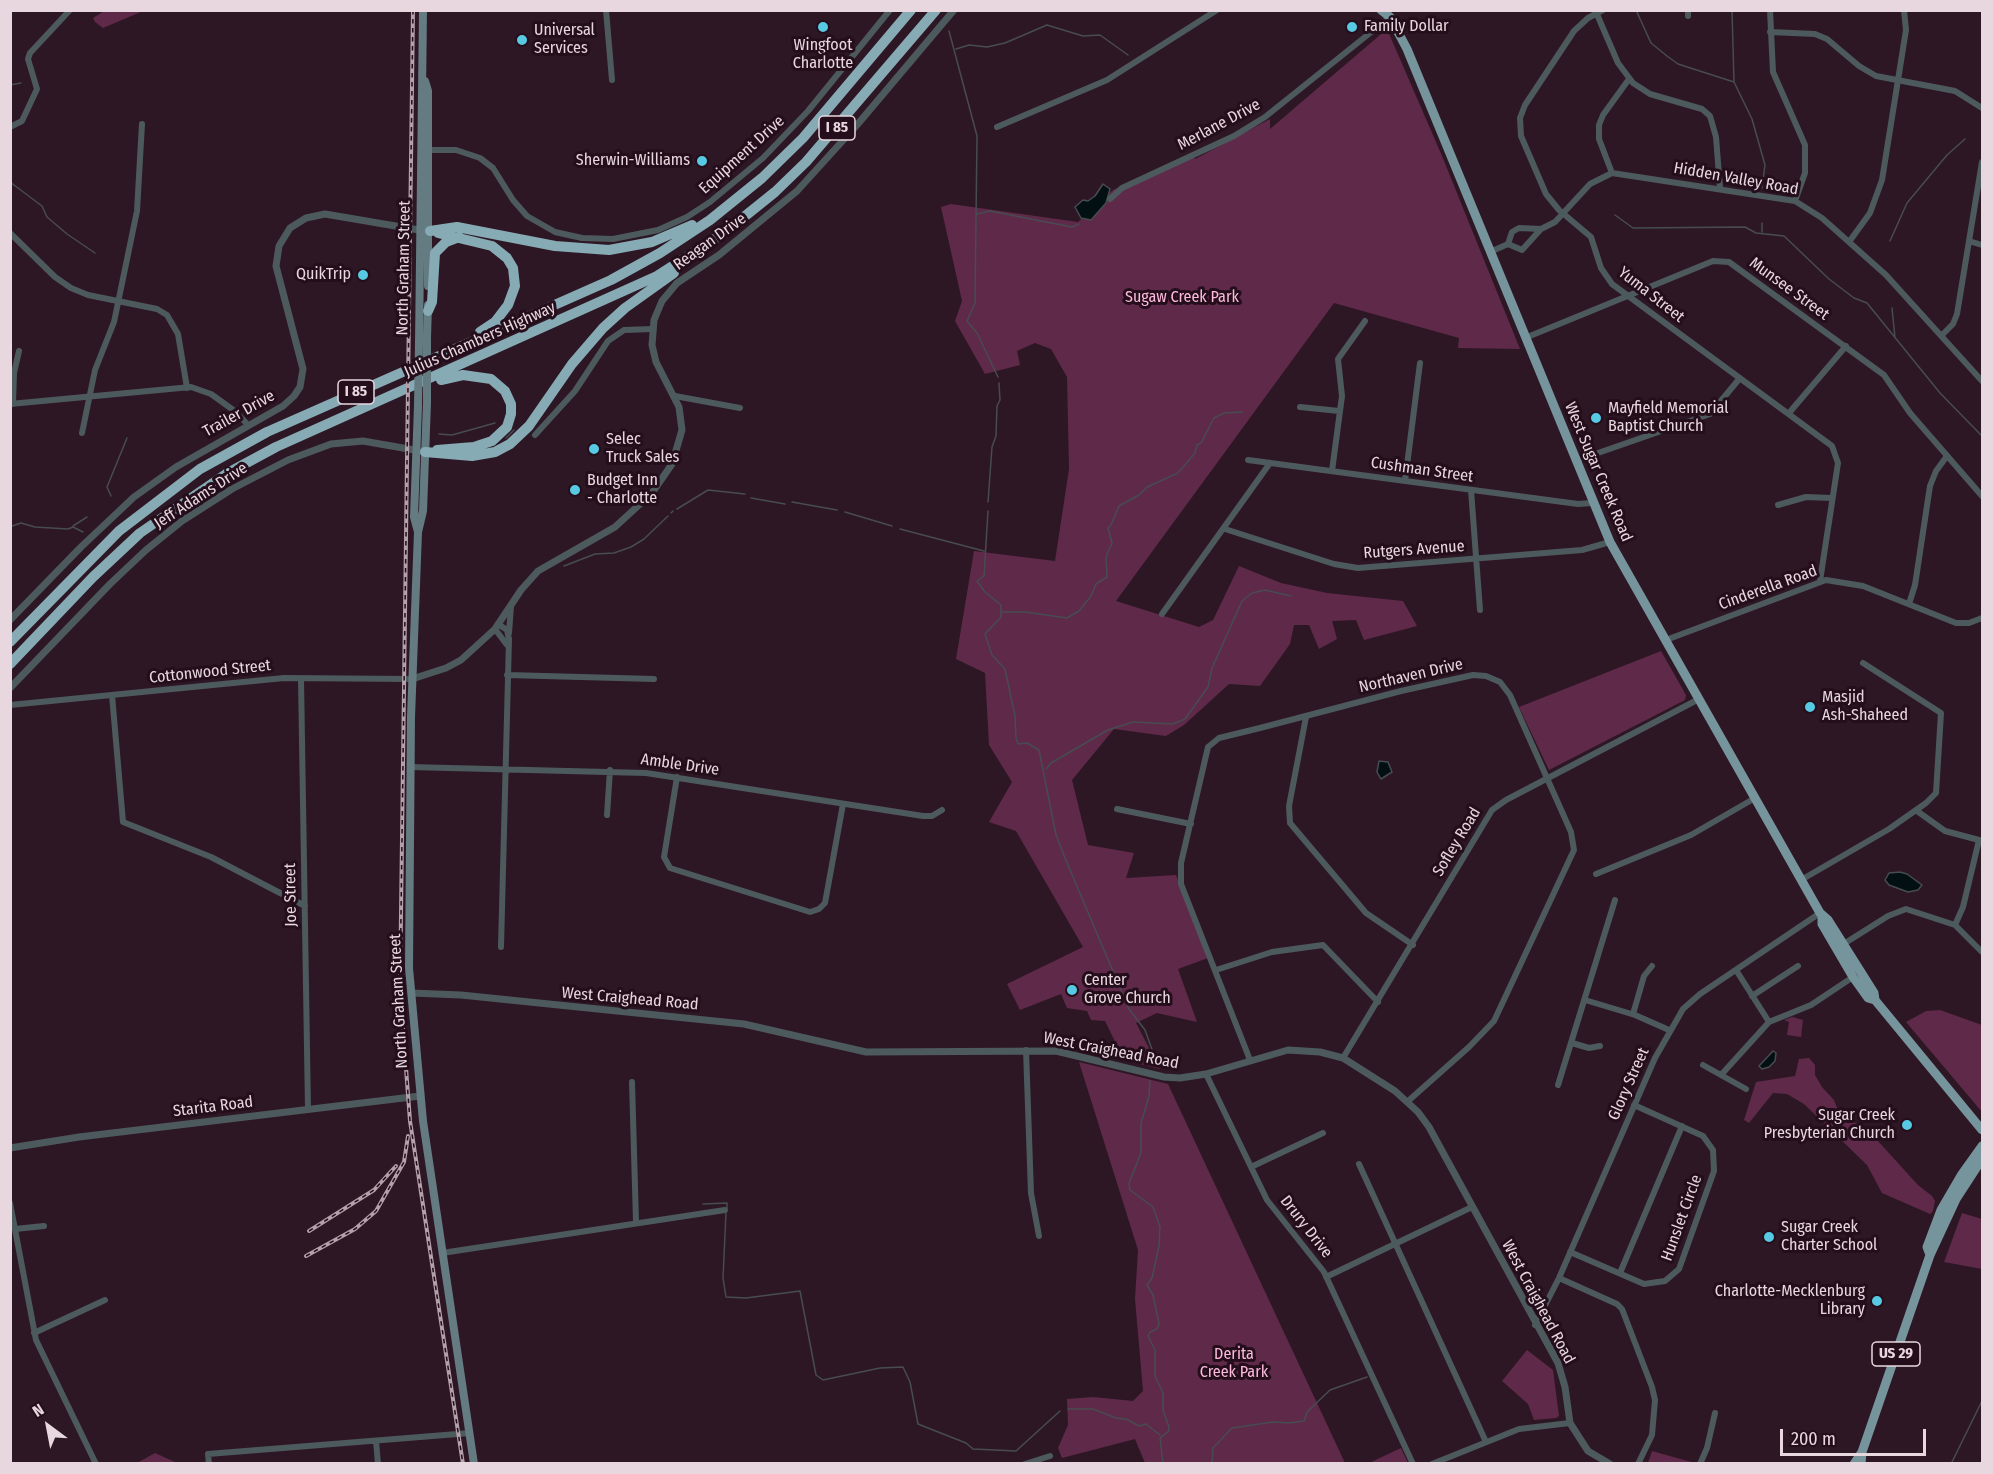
<!DOCTYPE html>
<style>
body{margin:0}
#map{position:relative;width:1993px;height:1474px;overflow:hidden;background:#2e1724;font-family:"Fira Sans Condensed",sans-serif}
canvas{display:block}
.frame{position:absolute;inset:0;border:12px solid #e8d7df;pointer-events:none}
.north{position:absolute;left:18px;top:1396px;width:60px;height:60px;-webkit-text-stroke:4px #240e1b;paint-order:stroke;rotate:328deg;font-size:16px;font-weight:700;line-height:24px;text-align:center;color:#e8d7df}
.north::after{content:'';display:block;margin:auto;width:21px;height:27px;background:#e8d7df;clip-path:polygon(50% 0,100% 100%,50% 72%,0 100%)}
.scale{position:absolute;left:1780px;top:1429px;width:146px;height:27px;box-sizing:border-box;border:3px solid #e8d7df;border-top:0;padding-left:8px;font-size:18px;line-height:21px;white-space:nowrap;color:#e8d7df;-webkit-text-stroke:4px #240e1b;paint-order:stroke}
</style>
<div id="map">
<canvas width="1993" height="1474"></canvas>
<div class="frame"></div>
<div class="north">N</div>
<div class="scale">200 m</div>
</div>
<script>
const ctx = document.querySelector('canvas').getContext('2d');
ctx.lineJoin = 'round';
function fillPath(path, color) {
  ctx.fillStyle = color;
  ctx.fill(path, 'evenodd');
}
function poly(rows) {
  const path = new Path2D();
  for (const r of rows) {
    path.moveTo(r[0], r[1]);
    for (let i = 2; i < r.length; i += 2) path.lineTo(r[i], r[i + 1]);
  }
  return path;
}
function stroke(path, color, width, dash) {
  ctx.strokeStyle = color;
  ctx.lineWidth = width;
  ctx.lineCap = dash ? 'butt' : 'round';
  ctx.setLineDash(dash || []);
  ctx.stroke(path);
}
function write(font, color, halo, rows, align = 'center') {
  ctx.font = font + ' "Fira Sans Condensed",sans-serif';
  ctx.lineWidth = 6;
  ctx.setLineDash([]);
  ctx.textBaseline = 'middle';
  ctx.strokeStyle = halo;
  ctx.fillStyle = color;
  for (const [text, x, y, turn = 0] of rows) {
    ctx.save();
    ctx.translate(x, y);
    ctx.rotate((+turn || 0) * Math.PI / 180);
    ctx.textAlign = isNaN(turn) ? turn : align;
    if (halo) ctx.strokeText(text, 0, 0);
    ctx.fillText(text, 0, 0);
    ctx.restore();
  }
}
fillPath(poly([
 [106,10,143,10,143,11,103,28,95,22,93,18],
 [1387,29,1442,156,1520,349,1458,348,1459,338,1334,303,1116,601,1199,627,1213,620,1239,566,1281,583,1327,593,1403,601,1417,626,1364,640,1356,620,1332,621,1337,639,1319,649,1309,625,1294,625,1290,644,1260,686,1229,684,1184,725,1166,736,1114,729,1072,780,1088,845,1134,853,1126,878,1176,875,1208,958,1178,969,1197,1022,1157,1013,1136,1023,1160,1069,1124,1060,1105,1021,1091,1020,1087,1011,1067,1008,1061,994,1020,1010,1007,984,1083,947,1016,831,989,822,1012,782,989,745,985,673,956,659,974,551,1055,561,1069,469,1067,377,1051,349,1035,343,1017,351,1020,365,985,374,955,321,962,301,941,207,951,204,1078,222,1113,190,1192,153,1195,159,1270,119,1270,129],
 [1661,651,1686,695,1685,700,1549,770,1519,707],
 [1940,1010,1982,1025,1982,1112,1906,1022,1926,1011],
 [1792,1017,1803,1020,1801,1037,1787,1035,1789,1022,1784,1020],
 [1809,1058,1815,1065,1815,1075,1822,1087,1834,1100,1840,1115,1867,1129,1918,1185,1932,1196,1935,1201,1933,1211,1930,1214,1882,1193,1867,1165,1804,1104,1787,1094,1773,1093,1749,1123,1744,1120,1756,1082,1795,1076,1799,1059],
 [1079,1062,1168,1084,1345,1463,1145,1463,1135,1439,1062,1458,1058,1448,1068,1425,1067,1399,1093,1397,1133,1401,1143,1391,1135,1299,1138,1250],
 [1962,1213,1982,1219,1982,1269,1944,1262],
 [1527,1350,1553,1370,1559,1416,1556,1418,1534,1420,1528,1404,1502,1381],
 [1401,1448,1408,1463,1369,1463],
 [1652,1451,1695,1463,1648,1463],
 [155,1453,175,1462,137,1463]
]), '#5f2949');
const water = poly([
 [1103,184,1110,189,1106,203,1091,220,1081,218,1075,207,1083,200,1088,201,1095,196,1103,184],
 [1379,761,1388,762,1392,772,1381,779,1377,772,1379,761],
 [1900,872,1907,874,1922,885,1918,890,1908,892,1889,885,1885,880,1889,873,1900,872],
 [1773,1051,1776,1053,1775,1061,1769,1067,1762,1069,1759,1066,1773,1051]
]);
fillPath(water, '#021014');
stroke(water, '#474c51', 1.5);
stroke(poly([
 [1636,10,1651,43,1667,56,1678,64,1734,82],
 [1732,10,1734,82,1752,119,1765,165,1762,188],
 [949,31,977,136,975,303,967,321,977,333,998,377],
 [956,49,969,45,987,47,1005,43,1047,25,1083,36,1100,35,1128,55],
 [10,85,21,83],
 [10,182,42,206,47,217,67,234,95,253],
 [977,214,990,211,1072,227,1079,224],
 [1615,215,1633,228,1745,227,1756,233,1784,236,1829,279,1854,298,1867,303,1940,393,1982,436],
 [1762,223,1762,232],
 [1890,241,1907,203,1947,155,1965,139],
 [1892,308,1895,338],
 [439,434,452,435,495,423],
 [506,438,514,430],
 [111,496,107,487,127,438],
 [751,498,785,504],
 [792,502,837,510],
 [988,502,992,447,996,436,997,406,1000,400,999,383],
 [677,509,708,490,745,494],
 [988,511,984,576,977,581,985,592,1001,605,1001,617,985,634,992,655,1005,669,1015,716,1016,738,1018,744,1027,743,1039,750,1056,835,1065,858,1129,1009,1145,1030,1154,1055,1153,1064],
 [845,512,892,526],
 [671,513,673,511],
 [12,526,21,523,35,527,68,529,73,527,83,532],
 [73,526,87,517],
 [900,529,984,551],
 [564,566,595,554,614,553,631,547,644,539,668,516],
 [1002,612,1025,612,1067,618,1079,611,1091,596,1096,584,1107,577,1106,557,1112,543,1108,528,1111,525,1119,506,1139,495,1147,487,1178,473,1195,453,1197,445,1201,443,1214,418,1224,413,1242,412],
 [1046,769,1051,763,1108,730,1133,722,1173,724,1185,719,1208,687,1212,668,1242,601,1252,593,1265,590,1291,596],
 [1150,1081,1149,1096,1141,1123,1141,1153,1129,1183,1130,1190,1153,1207,1160,1227,1159,1246,1152,1278,1147,1285,1153,1295,1159,1324,1157,1329,1150,1332,1148,1336,1155,1350,1155,1376,1163,1393,1163,1410,1169,1427,1169,1431,1160,1438,1163,1464],
 [703,1204,727,1203,727,1208],
 [726,1213,723,1278,726,1297,746,1298,800,1291,816,1375,823,1380,880,1368,903,1367,910,1382,918,1424,966,1443,973,1449,1016,1451,1060,1411],
 [1068,1409,1093,1409,1116,1418,1126,1419,1139,1426,1146,1424,1160,1435],
 [1212,1464,1213,1448,1232,1428,1273,1422,1289,1423,1304,1421,1307,1412,1330,1390,1367,1377],
 [1951,1464,1982,1401]
]), '#474c51', 1.5);
stroke(poly([
 [606,10,612,80],
 [1603,10,1588,18,1574,31,1525,105,1520,118,1521,136,1546,194,1559,210,1591,237,1601,268,1612,284,1832,446,1838,463,1820,581],
 [1688,10,1688,16],
 [1770,10,1773,72,1805,145,1805,173,1795,201],
 [1596,12,1618,63,1633,83,1650,94,1702,109,1710,116,1716,137,1720,188],
 [1770,32,1815,34,1827,39,1859,66,1876,76,1955,91,1982,108],
 [10,127,22,121,37,89,28,59,30,53,70,10],
 [997,127,1107,80,1217,10],
 [424,150,456,150,480,158,493,168,513,200,527,216,555,232,582,238,613,239,658,230,687,217,710,202,763,158,808,111,890,10],
 [1612,173,1599,139,1599,125,1603,115,1629,79],
 [1110,199,1122,188,1234,136,1265,117,1390,17],
 [10,233,55,277,71,288,88,295,157,309,167,315,178,334,187,388],
 [1969,241,1982,245],
 [1849,242,1870,213,1882,180,1906,30,1904,10],
 [1508,244,1512,232,1519,228,1541,229,1555,222,1590,184,1612,173,1795,201,1822,218,1886,275,1982,381],
 [1508,244,1522,250,1541,229],
 [1490,252,1508,244],
 [1942,335,1953,324,1957,314,1982,162],
 [1525,338,1713,261,1729,262,1884,375,1910,413,1982,496],
 [675,396,740,408],
 [10,404,191,387,211,394,236,412,248,425],
 [13,404,14,373,19,351],
 [1300,407,1339,411],
 [1789,413,1846,346],
 [82,433,95,370,114,322,137,211,142,124],
 [535,435,575,391,608,341,624,330,653,329],
 [1248,460,1578,504,1592,503],
 [1575,461,1710,414,1740,378],
 [1332,471,1342,396,1338,359,1365,321],
 [1405,481,1420,363],
 [1471,490,1480,610],
 [1778,505,1806,497,1832,498],
 [1225,529,1334,564,1358,568,1582,550,1610,542],
 [1909,604,1915,585,1930,486,1936,471,1947,456],
 [1162,614,1270,463],
 [498,624,507,630,509,639,501,947],
 [495,629,507,645],
 [509,633,511,606],
 [1666,640,1826,580,1863,586,1956,623,1969,623,1982,618],
 [507,675,654,679],
 [301,679,308,1110],
 [112,695,123,822,211,857,305,906],
 [10,705,284,678,412,679],
 [1306,717,1289,806,1290,823,1366,913,1413,945],
 [410,767,646,773,923,816,932,816,942,810],
 [677,777,664,857,670,868,810,912,819,909,825,903,843,804],
 [1117,809,1191,824],
 [1917,811,1945,831,1979,840,1963,907,1955,925],
 [607,815,610,770],
 [1596,874,1691,835,1755,798],
 [1801,880,1889,829,1926,803,1936,793,1941,713,1863,663],
 [1842,945,1888,916,1906,909,1955,925,1982,952],
 [1216,970,1272,952,1323,945,1378,1002],
 [1736,970,1769,1022],
 [1752,996,1798,966],
 [1585,1000,1635,1015,1669,1030],
 [1633,1014,1644,976,1652,966],
 [1572,1043,1589,1048,1600,1046],
 [1026,1050,1031,1193,1039,1236],
 [1343,1058,1492,810,1506,800,1699,699],
 [1250,1060,1181,884,1181,863,1208,747,1219,738,1260,728,1401,691,1473,675,1486,676,1500,682,1510,695,1571,832,1574,850,1494,1021,1469,1047,1407,1102],
 [1703,1065,1746,1089],
 [1206,1074,1267,1200,1324,1272,1413,1464],
 [1721,1075,1769,1022,1811,1005,1853,977],
 [632,1082,636,1222],
 [1558,1085,1615,900],
 [1359,1164,1486,1442],
 [1251,1167,1323,1133],
 [10,1203,36,1340,96,1464],
 [15,1229,44,1226],
 [1570,1252,1644,1284,1665,1281,1679,1269,1714,1171,1713,1150,1703,1136,1634,1105],
 [442,1253,725,1210],
 [1620,1273,1682,1126],
 [1326,1277,1472,1207],
 [1559,1278,1617,1304,1622,1309,1652,1387,1655,1400,1652,1435,1638,1464],
 [1535,1325,1559,1278,1655,1058,1683,1009,1700,994,1820,913],
 [34,1333,105,1300],
 [376,1441,378,1464],
 [209,1464,208,1454,470,1433],
 [1025,1464,1050,1456],
 [1432,1464,1519,1429,1570,1423],
 [1700,1464,1707,1448,1715,1413]
]), '#4c5a5e', 6);
stroke(poly([
 [10,620,81,547,134,497,176,467,283,406,294,396,300,387,303,369,276,266,279,246,290,228,306,218,325,214,425,231],
 [412,679,446,668,461,660,495,629,521,590,538,571,615,527,652,493,672,464,682,430,679,407,656,362,652,345,654,320,662,301,677,283,719,255,797,191,857,125,954,10],
 [10,688,110,584,146,550,182,521,232,489,288,460,331,444,363,441,420,451],
 [411,993,461,995,744,1024,866,1052,1056,1051,1164,1077,1180,1078,1206,1074,1288,1050,1320,1052,1343,1058,1395,1091,1418,1112,1429,1127,1558,1363,1565,1387,1570,1423,1588,1451,1610,1464],
 [10,1148,79,1137,420,1096]
]), '#4c5a5e', 7);
stroke(poly([
 [425,81,428,91,428,286],
 [427,338,428,305],
 [419,343,423,10],
 [427,402,423,511,418,532,411,717,409,968,423,1121,474,1464],
 [418,406,414,517,418,532]
]), '#647b81', 8);
stroke(poly([
 [1381,10,1390,17,1407,49,1610,542,1820,913,1828,920,1874,993,1875,1000,1982,1130],
 [1822,917,1822,924,1853,977,1868,998,1875,1000],
 [1930,1255,1927,1247,1941,1210,1962,1174,1982,1146],
 [1854,1464,1862,1452],
 [1861,1464,1862,1452,1930,1255,1956,1199,1982,1159]
]), '#76949c', 9);
stroke(poly([
 [430,231,457,227,555,246,609,250,652,242,692,225],
 [438,233,492,246,507,258,513,268,515,286,508,305,495,322,480,332],
 [428,311,432,302,435,253,446,242,459,237],
 [437,450,474,447,492,441,507,427,511,414,511,404,505,391,491,379,463,375,441,380],
 [425,452,472,456,495,452,510,444,529,426,572,364,603,328,625,308,674,273],
 [10,642,119,531,200,469,267,432,611,280,660,253,710,220,762,178,803,138,911,10],
 [10,664,93,577,140,533,226,474,276,447,657,276,724,233,775,192,806,162,936,10]
]), '#87abb5', 10);
const rail = poly([
 [413,10,400,989,410,1121,463,1464],
 [309,1231,374,1190,396,1166],
 [306,1256,355,1229,376,1211,404,1162,408,1136]
]);
stroke(rail, '#b3a0aa', 4);
stroke(rail, '#240e1b', 1.5, [4.5]);
stroke(poly([
 [427,402,427,338],
 [418,406,419,343]
]), '#647b81', 8);
for (const [x, y, r, color] of [
 [823,27,6,"#58c9e3"],
 [1352,27,6,"#58c9e3"],
 [522,40,6,"#58c9e3"],
 [702,161,6,"#58c9e3"],
 [363,275,6,"#58c9e3"],
 [1596,418,6,"#58c9e3"],
 [594,449,6,"#58c9e3"],
 [575,490,6,"#58c9e3"],
 [1810,707,6,"#58c9e3"],
 [1072,990,6,"#58c9e3"],
 [1907,1125,6,"#58c9e3"],
 [1769,1237,6,"#58c9e3"],
 [1877,1301,6,"#58c9e3"]
]) {
  const dot = new Path2D();
  dot.arc(x, y, r, 0, 2 * Math.PI);
  ctx.fillStyle = color;
  ctx.fill(dot);
  stroke(dot, '#240e1b', 2);
}
for (const [x, y, w] of [
 [837,128,36],
 [356,392,36],
 [1896,1354,48]
]) {
  const box = new Path2D();
  box.roundRect(x - w / 2, y - 12, w, 24, 4.5);
  ctx.fillStyle = '#240e1b';
  ctx.fill(box);
  stroke(box, '#e8d7df', 1.5);
}
write('bold 15px', '#e8d7df', null, [
 ["I 85",837,128],
 ["I 85",356,392],
 ["US 29",1896,1354]
]);
write('16px', '#e8d7df', '#240e1b', [
 ["Family Dollar",1364,27],
 ["Universal",534,31],
 ["Services",534,49],
 ["Wingfoot",823,46,"center"],
 ["Charlotte",823,64,"center"],
 ["Sherwin-Williams",690,161,"right"],
 ["QuikTrip",351,275,"right"],
 ["Mayfield Memorial",1608,409],
 ["Baptist Church",1608,427],
 ["Selec",606,440],
 ["Truck Sales",606,458],
 ["Budget Inn",587,481],
 ["- Charlotte",587,499],
 ["Masjid",1822,698],
 ["Ash-Shaheed",1822,716],
 ["Center",1084,981],
 ["Grove Church",1084,999],
 ["Sugar Creek",1895,1116,"right"],
 ["Presbyterian Church",1895,1134,"right"],
 ["Sugar Creek",1781,1228],
 ["Charter School",1781,1246],
 ["Charlotte-Mecklenburg",1865,1292,"right"],
 ["Library",1865,1310,"right"]
], 'left');
write('16px', '#e8d7df', '#240e1b', [
 ["Merlane Drive",1219,125,-28],
 ["Equipment Drive",742,155,-42],
 ["Hidden Valley Road",1736,179,10],
 ["Reagan Drive",710,242,-36],
 ["North Graham Street",404,268,-89],
 ["Munsee Street",1789,289,36],
 ["Yuma Street",1651,295,38],
 ["Julius Chambers Highway",480,340,-24],
 ["Trailer Drive",239,414,-29],
 ["Cushman Street",1422,470,8],
 ["West Sugar Creek Road",1598,472,67],
 ["Jeff Adams Drive",201,496,-33],
 ["Rutgers Avenue",1414,550,-4],
 ["Cinderella Road",1768,588,-20],
 ["Cottonwood Street",210,672,-6],
 ["Northaven Drive",1411,676,-13],
 ["Amble Drive",680,765,8],
 ["Sofley Road",1457,842,-59],
 ["Joe Street",291,895,-91],
 ["West Craighead Road",630,999,5],
 ["North Graham Street",399,1001,-93],
 ["West Craighead Road",1111,1051,11],
 ["Glory Street",1629,1084,-66],
 ["Starita Road",213,1107,-7],
 ["Hunslet Circle",1682,1218,-70],
 ["Drury Drive",1306,1227,52],
 ["West Craighead Road",1538,1302,62]
]);
write('16px', '#fdbadd', '#240e1b', [
 ["Sugaw Creek Park",1182,298],
 ["Derita",1234,1355],
 ["Creek Park",1234,1373]
]);
</script>
